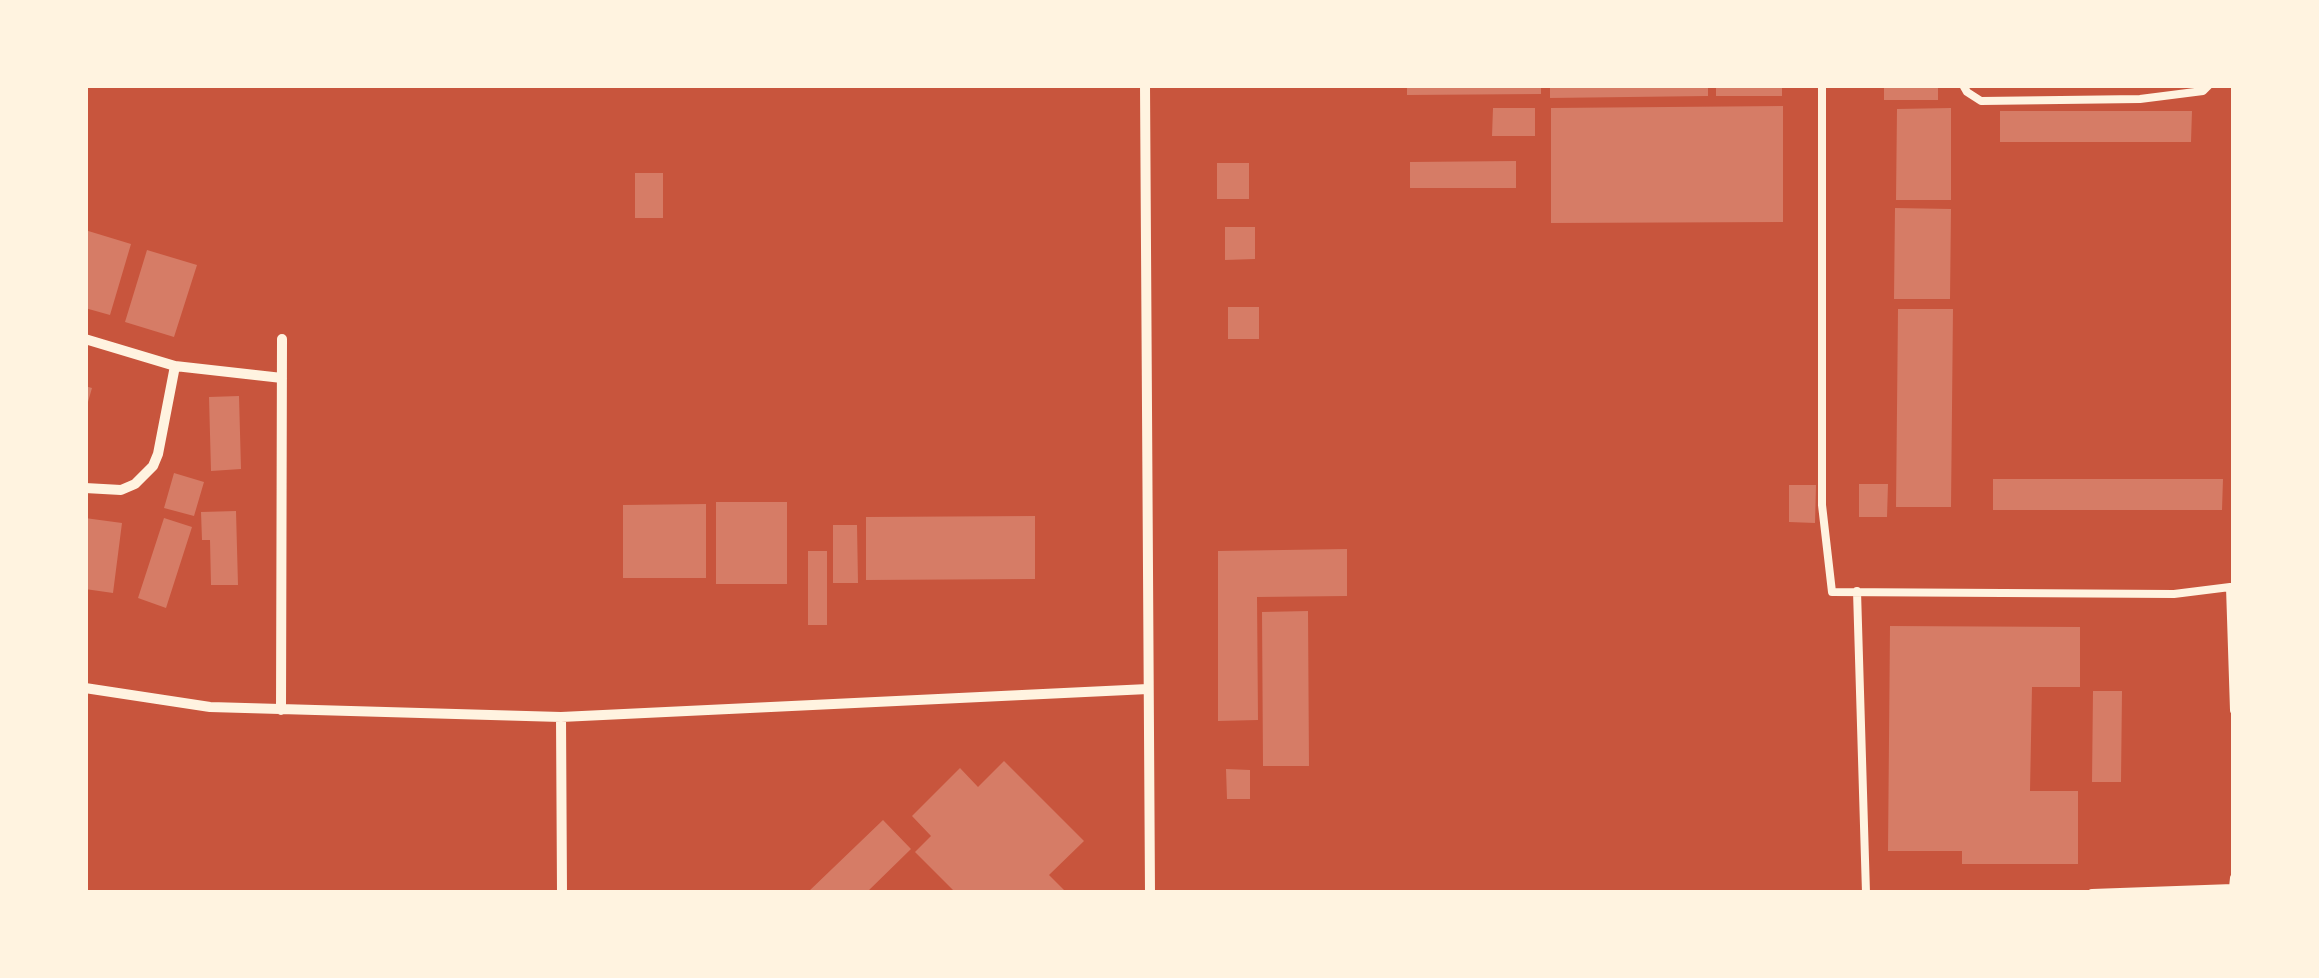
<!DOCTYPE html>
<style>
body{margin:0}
#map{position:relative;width:2319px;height:978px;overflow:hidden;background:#c8553d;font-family:"Open Sans",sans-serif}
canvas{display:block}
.frame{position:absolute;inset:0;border:88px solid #fff3e0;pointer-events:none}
</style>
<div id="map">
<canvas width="2319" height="978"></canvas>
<div class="frame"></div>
</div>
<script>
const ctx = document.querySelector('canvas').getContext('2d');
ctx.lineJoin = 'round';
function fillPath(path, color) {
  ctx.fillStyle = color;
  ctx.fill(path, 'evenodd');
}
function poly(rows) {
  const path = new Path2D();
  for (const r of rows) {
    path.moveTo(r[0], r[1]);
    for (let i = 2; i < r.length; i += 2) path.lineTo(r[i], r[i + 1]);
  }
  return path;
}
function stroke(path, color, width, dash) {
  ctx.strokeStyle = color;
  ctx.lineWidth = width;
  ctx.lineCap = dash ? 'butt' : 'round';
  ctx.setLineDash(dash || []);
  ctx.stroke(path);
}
fillPath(poly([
 [1407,85,1541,85,1541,94,1407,95],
 [1550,85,1708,85,1708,96,1550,98],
 [1716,85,1782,85,1782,96,1716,96],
 [1884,85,1938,85,1938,100,1884,100],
 [1783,106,1783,222,1551,223,1551,108],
 [1493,108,1535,108,1535,136,1492,136],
 [1951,108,1951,200,1896,200,1897,109],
 [2000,111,2192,111,2191,142,2000,142],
 [1516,161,1516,188,1410,188,1410,162],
 [1217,163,1249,163,1249,199,1217,199],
 [635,173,663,173,663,218,635,218],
 [1895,208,1951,209,1950,299,1894,299],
 [1225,227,1255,227,1255,259,1225,260],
 [85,230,131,244,110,315,85,308],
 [147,250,197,265,174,337,125,322],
 [1228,307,1259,307,1259,339,1228,339],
 [1898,309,1953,309,1951,507,1896,507],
 [85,386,92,388,86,409,85,409],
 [239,396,241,469,211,471,209,397],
 [174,473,204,482,194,516,164,508],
 [1993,479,2223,479,2222,510,1993,510],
 [1859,484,1888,484,1887,517,1859,517],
 [1789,485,1816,485,1815,523,1789,522],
 [716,502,787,502,787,584,716,584],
 [706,504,706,578,623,578,623,505],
 [236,511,238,585,211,585,210,540,202,540,201,512],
 [1035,516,1035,579,866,580,866,517],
 [85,518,122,523,113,593,85,589],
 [164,518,192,527,166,608,138,598],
 [833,525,857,525,858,583,833,583],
 [1347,549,1347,596,1257,597,1258,720,1218,721,1218,551],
 [808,551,827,551,827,625,808,625],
 [1308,611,1309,766,1263,766,1262,612],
 [1890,626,2080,627,2080,687,2032,687,2030,791,2078,791,2078,864,1962,864,1962,851,1888,851],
 [2093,691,2122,691,2121,782,2092,782],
 [1004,761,1084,841,1049,875,1067,893,956,893,915,852,931,836,912,816,960,768,978,787],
 [1226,769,1250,770,1250,799,1227,799],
 [883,820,911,849,866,893,807,893]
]), '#d67c66');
stroke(poly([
 [1822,85,1822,505,1832,592,2174,594,2230,587,2234,710],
 [1963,85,1967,92,1981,101,2140,99,2203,91,2209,85],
 [1857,591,1866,893],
 [2092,893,2233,888,2234,878]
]), '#fff3e0', 8);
stroke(poly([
 [1145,85,1150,893],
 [85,339,175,366,282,378],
 [85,488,121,490,135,484,153,466,158,454,175,366],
 [85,688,210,707,561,717,1148,689],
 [281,710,282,339],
 [561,717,562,893]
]), '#fff3e0', 10);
</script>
